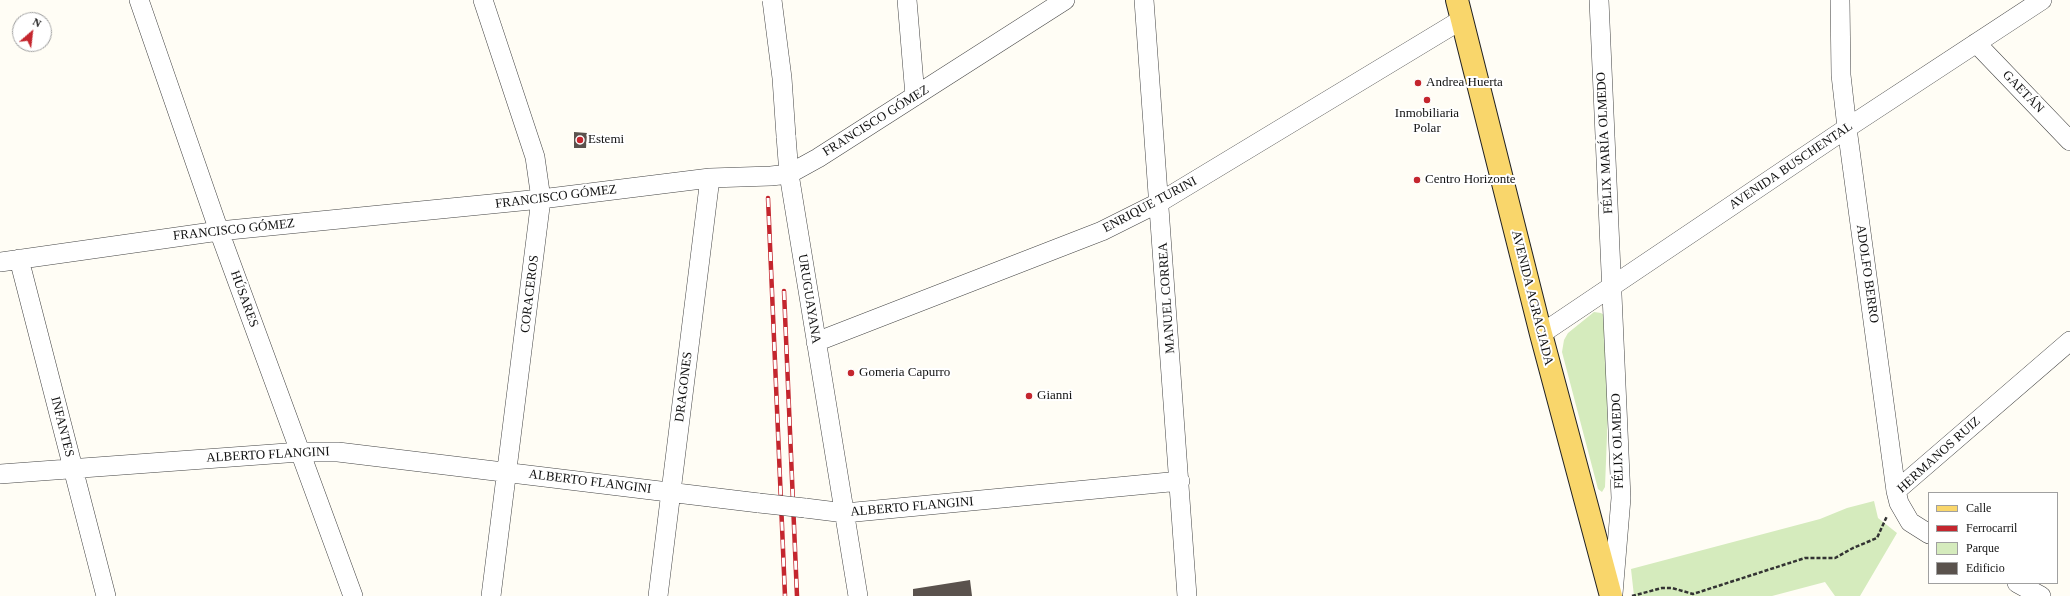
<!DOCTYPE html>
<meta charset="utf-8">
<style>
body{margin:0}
#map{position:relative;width:2070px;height:596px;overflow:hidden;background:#fffdf5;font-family:"Times New Roman",serif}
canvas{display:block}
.legend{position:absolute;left:1928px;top:492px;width:130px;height:92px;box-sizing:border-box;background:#fff;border:1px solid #a0a0a0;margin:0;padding:5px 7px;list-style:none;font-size:12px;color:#111}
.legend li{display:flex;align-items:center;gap:8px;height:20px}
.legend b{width:20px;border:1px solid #a0a0a0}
.north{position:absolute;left:12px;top:12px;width:40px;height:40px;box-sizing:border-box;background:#fff;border:1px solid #a0a0a0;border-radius:50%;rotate:28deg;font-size:11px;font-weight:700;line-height:16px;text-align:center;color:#111}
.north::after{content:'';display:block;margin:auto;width:14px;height:18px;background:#c4262e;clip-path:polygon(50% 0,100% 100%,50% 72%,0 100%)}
</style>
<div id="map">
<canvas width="2070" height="596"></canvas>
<ul class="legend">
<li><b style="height:5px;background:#f9d66b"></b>Calle</li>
<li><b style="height:5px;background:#c4262e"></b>Ferrocarril</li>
<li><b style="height:11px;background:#d5ebbd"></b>Parque</li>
<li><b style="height:11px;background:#5a524d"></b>Edificio</li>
</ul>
<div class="north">N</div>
</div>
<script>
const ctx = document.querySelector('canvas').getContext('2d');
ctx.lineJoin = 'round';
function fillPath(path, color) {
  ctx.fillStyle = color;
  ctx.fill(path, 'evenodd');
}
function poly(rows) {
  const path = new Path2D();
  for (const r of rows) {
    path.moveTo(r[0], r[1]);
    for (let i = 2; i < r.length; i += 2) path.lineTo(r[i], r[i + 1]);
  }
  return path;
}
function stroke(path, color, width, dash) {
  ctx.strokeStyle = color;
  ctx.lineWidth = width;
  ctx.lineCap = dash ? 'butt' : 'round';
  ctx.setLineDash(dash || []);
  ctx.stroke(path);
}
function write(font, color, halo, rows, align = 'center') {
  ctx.font = font + ' "Times New Roman",serif';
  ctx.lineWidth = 4;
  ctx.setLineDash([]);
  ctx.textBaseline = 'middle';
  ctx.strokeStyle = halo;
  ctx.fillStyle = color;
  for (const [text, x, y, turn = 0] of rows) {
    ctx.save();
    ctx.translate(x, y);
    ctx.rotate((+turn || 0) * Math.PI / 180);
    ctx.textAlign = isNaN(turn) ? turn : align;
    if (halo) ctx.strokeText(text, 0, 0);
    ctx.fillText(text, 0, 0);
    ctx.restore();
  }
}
fillPath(poly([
 [1594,312,1601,313,1605,316,1608,409,1605,487,1602,492,1598,489,1562,352,1564,340,1568,333],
 [1874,501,1878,518,1897,533,1860,596,1835,596,1825,582,1772,596,1634,596,1631,569,1820,519,1847,508]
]), '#d5ebbd');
fillPath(poly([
 [574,132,587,133,586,148,574,148],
 [970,580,972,596,913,596,913,589]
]), '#5a524d');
const minor = poly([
 [139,0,219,231,353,596],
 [483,0,535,157,541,199,491,596],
 [907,0,915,96],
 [1144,0,1187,596],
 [1599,0,1621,498,1613,594],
 [1840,0,1841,75,1847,128,1896,491,1899,503,1910,522,1929,534],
 [1976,43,2070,141],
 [786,136,789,174,858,596],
 [19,259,106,596],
 [0,262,219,231,541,199,710,178,771,176,789,174,818,158,1065,0],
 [1541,334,1847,128,2042,0],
 [816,342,1102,231,1160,202,1461,20],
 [0,474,300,452,338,452,759,503],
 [1896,491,2070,341],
 [805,508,845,513,1180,481],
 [2017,583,2041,596],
 [658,596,710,178]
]);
const major = poly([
 [1457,0,1541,334,1611,596]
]);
stroke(minor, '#444', 20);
stroke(major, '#222', 24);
stroke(poly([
 [1632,596,1662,588,1672,588,1693,594,1805,558,1835,558,1853,548,1877,538,1887,516]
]), '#333', 2.5, [4, 2]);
stroke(minor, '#fff', 19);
stroke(major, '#f9d66b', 22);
const rail = poly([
 [768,198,785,596],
 [784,291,797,596]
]);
stroke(rail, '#c4262e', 4.5);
stroke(rail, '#fff', 3, [9]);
const minorBridge = poly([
 [772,0,782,78,786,136],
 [759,503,805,508]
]);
stroke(minorBridge, '#444', 20, []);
stroke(minorBridge, '#fff', 19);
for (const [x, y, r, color] of [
 [1418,83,4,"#c4262e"],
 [1427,100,4,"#c4262e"],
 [580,140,4,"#c4262e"],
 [1417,180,4,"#c4262e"],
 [851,373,4,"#c4262e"],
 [1029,396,4,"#c4262e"]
]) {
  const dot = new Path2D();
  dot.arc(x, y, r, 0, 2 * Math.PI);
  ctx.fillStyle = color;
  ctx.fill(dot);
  stroke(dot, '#fff', 1.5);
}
write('13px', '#111', '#fff', [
 ["Andrea Huerta",1426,83],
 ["Inmobiliaria",1427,114,"center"],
 ["Polar",1427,129,"center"],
 ["Estemi",588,140],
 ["Centro Horizonte",1425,180],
 ["Gomeria Capurro",859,373],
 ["Gianni",1037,396]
], 'left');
write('13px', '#111', '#fff', [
 ["GAETÁN",2023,92,46],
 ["FRANCISCO GÓMEZ",876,121,-32],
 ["FÉLIX MARÍA OLMEDO",1605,143,-93],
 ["AVENIDA BUSCHENTAL",1791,166,-34],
 ["FRANCISCO GÓMEZ",556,197,-7],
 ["ENRIQUE TURINI",1150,205,-28],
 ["FRANCISCO GÓMEZ",234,230,-6],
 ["ADOLFO BERRO",1867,274,82],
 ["CORACEROS",530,294,-83],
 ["MANUEL CORREA",1167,298,-94],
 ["AVENIDA AGRACIADA",1532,298,76],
 ["HÚSARES",244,299,70],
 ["URUGUAYANA",809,299,81],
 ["DRAGONES",684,387,-83],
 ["INFANTES",62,427,76],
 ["FÉLIX OLMEDO",1618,441,-92],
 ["ALBERTO FLANGINI",268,455,-3],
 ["HERMANOS RUIZ",1939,455,-42],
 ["ALBERTO FLANGINI",590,482,7],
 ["ALBERTO FLANGINI",912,507,-5]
]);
</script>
